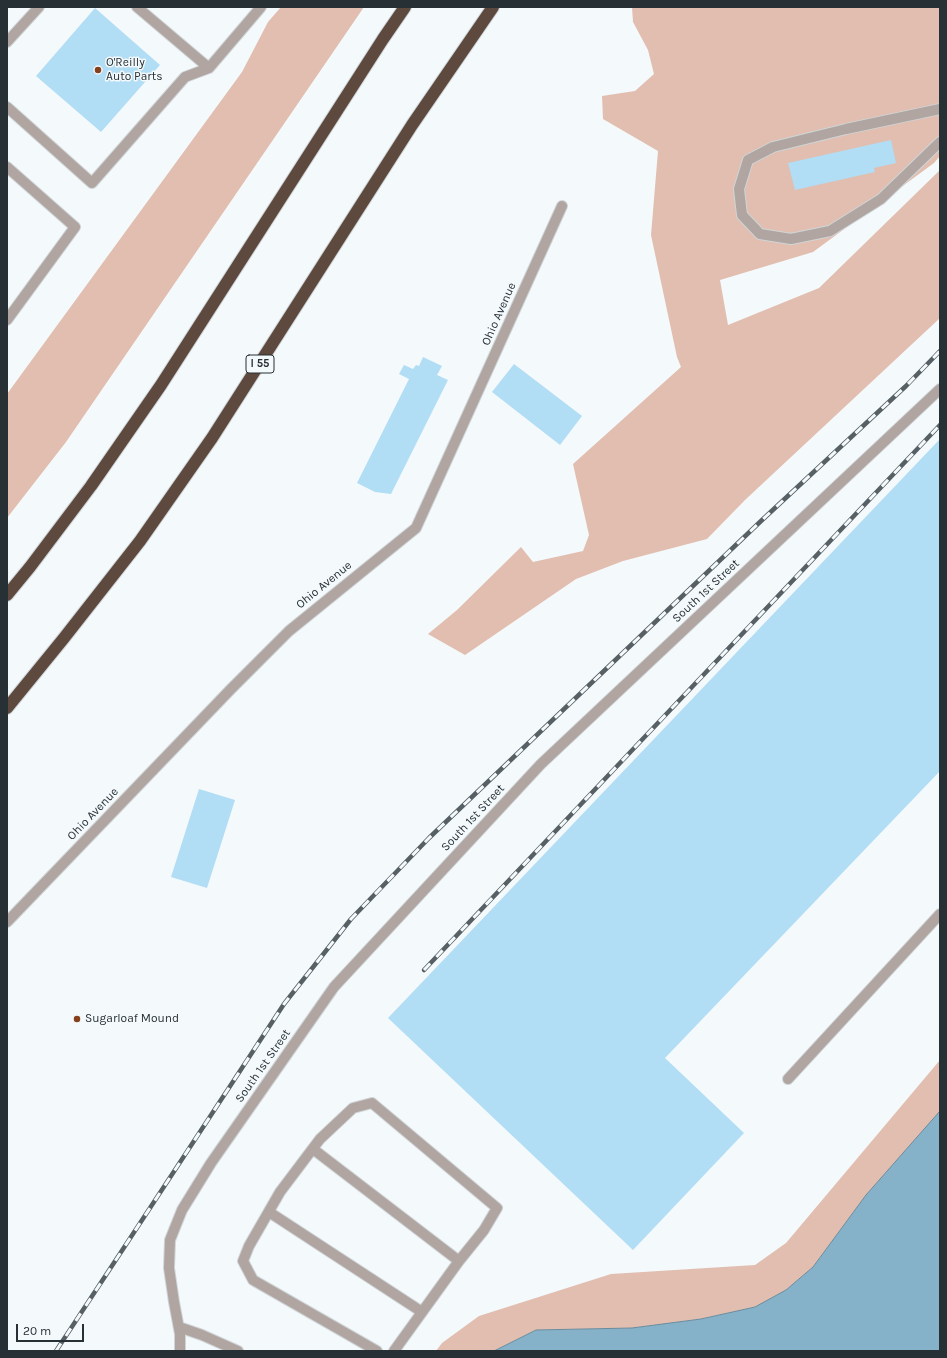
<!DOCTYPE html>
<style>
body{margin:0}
#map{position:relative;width:947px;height:1358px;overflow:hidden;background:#f4f9fc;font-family:Karla,sans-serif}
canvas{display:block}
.frame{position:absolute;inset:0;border:8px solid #263035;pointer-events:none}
.scale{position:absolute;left:16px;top:1324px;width:68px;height:18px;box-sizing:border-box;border:2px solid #263035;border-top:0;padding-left:5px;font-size:12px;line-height:14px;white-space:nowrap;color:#263035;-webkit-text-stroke:3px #f4f9fc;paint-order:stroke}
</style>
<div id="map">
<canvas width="947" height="1358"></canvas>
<div class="frame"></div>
<div class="scale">20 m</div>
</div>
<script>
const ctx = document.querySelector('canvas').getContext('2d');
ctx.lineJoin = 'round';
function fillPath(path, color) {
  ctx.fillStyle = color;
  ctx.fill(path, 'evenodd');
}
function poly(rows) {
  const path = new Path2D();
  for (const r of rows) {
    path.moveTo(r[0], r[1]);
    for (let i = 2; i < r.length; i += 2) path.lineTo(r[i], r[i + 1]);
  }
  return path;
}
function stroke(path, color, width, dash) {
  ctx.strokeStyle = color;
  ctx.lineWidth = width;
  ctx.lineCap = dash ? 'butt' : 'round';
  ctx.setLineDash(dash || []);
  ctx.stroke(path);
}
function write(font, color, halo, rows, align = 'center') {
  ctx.font = font + ' Karla,sans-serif';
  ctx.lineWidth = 3;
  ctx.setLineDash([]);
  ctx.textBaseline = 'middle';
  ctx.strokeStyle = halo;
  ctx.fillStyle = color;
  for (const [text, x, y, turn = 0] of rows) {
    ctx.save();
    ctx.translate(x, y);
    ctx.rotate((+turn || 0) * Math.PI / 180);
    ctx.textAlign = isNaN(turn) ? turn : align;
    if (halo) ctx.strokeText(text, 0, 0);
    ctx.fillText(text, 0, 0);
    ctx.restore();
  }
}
fillPath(poly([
 [281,7,364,7,66,442,7,518,7,394,242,72,268,22],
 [632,7,940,7,940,156,934,163,813,252,720,280,728,325,819,288,940,170,940,318,745,500,707,539,623,561,576,579,465,655,428,634,457,610,521,547,533,562,583,551,589,535,573,464,681,367,677,357,651,235,658,151,603,119,602,96,635,91,654,74,648,50,633,22],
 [940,1060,940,1112,866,1195,813,1267,786,1290,755,1307,701,1319,632,1328,536,1330,494,1351,436,1351,442,1343,479,1316,611,1274,755,1265,786,1243]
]), '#e1beaf');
const water = poly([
 [940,1111,940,1351,494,1351,536,1330,632,1328,701,1319,755,1307,786,1290,813,1267,866,1195,940,1111]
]);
fillPath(water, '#86b2c9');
stroke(water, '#698b9d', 1);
fillPath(poly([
 [95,8,160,65,101,132,36,76],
 [891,140,896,163,874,168,875,172,795,190,788,163],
 [423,357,442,366,437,375,448,380,391,494,375,492,357,483,409,379,399,374,404,365,413,369,416,365,419,366],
 [514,364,582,416,560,445,492,392],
 [940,439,940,771,665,1058,744,1133,633,1250,388,1018],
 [199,789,235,800,207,888,171,877]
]), '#b1ddf5');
const minor = poly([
 [7,42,39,7],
 [209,68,261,7],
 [7,107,92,183,185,77,209,68,137,7],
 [940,109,846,129,773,147,748,160,739,189,742,215,760,234,791,239,830,231,881,199,940,142],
 [7,167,75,227,7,320],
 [7,922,231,689,289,631,416,528,562,206],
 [788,1079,940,914],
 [313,1149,459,1261],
 [269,1212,422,1312],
 [179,1327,202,1335,238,1351],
 [180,1351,180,1334,174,1302,169,1268,170,1240,182,1210,211,1163,334,987,541,764,940,389],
 [377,1351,253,1280,243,1261,249,1246,280,1192,320,1139,353,1108,372,1103,497,1208,484,1230,459,1261,394,1351]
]);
const highway = poly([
 [7,595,30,567,91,486,161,385,383,39,405,7],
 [7,708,64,638,140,541,212,438,412,125,493,7]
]);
stroke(minor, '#cfd5d8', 12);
stroke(highway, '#cfd5d8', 14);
stroke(minor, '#b0a5a0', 10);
stroke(highway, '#5e493f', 12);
const rail = poly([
 [424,970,940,425],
 [56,1351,284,1004,351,919,429,838,761,521,906,386,940,351]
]);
stroke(rail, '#576064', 4.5);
stroke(rail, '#f4f9fc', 3, [9]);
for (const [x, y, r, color] of [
 [98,70,4,"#86401b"],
 [77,1019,4,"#86401b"]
]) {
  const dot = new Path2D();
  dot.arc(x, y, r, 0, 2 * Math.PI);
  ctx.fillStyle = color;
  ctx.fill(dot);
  stroke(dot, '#f4f9fc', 1.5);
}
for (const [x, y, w] of [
 [260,364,28]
]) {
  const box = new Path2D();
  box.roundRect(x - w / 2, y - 9, w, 18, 3);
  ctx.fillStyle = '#f4f9fc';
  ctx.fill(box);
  stroke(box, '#263035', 1);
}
write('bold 11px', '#263035', null, [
 ["I 55",260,364]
]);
write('12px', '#263035', '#f4f9fc', [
 ["O'Reilly",106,63],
 ["Auto Parts",106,77],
 ["Sugarloaf Mound",85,1019]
], 'left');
write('12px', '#263035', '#f4f9fc', [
 ["Ohio Avenue",499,314,-66],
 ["Ohio Avenue",324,585,-39],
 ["South 1st Street",706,591,-43],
 ["Ohio Avenue",93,814,-46],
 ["South 1st Street",473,818,-47],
 ["South 1st Street",263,1066,-55]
]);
</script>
